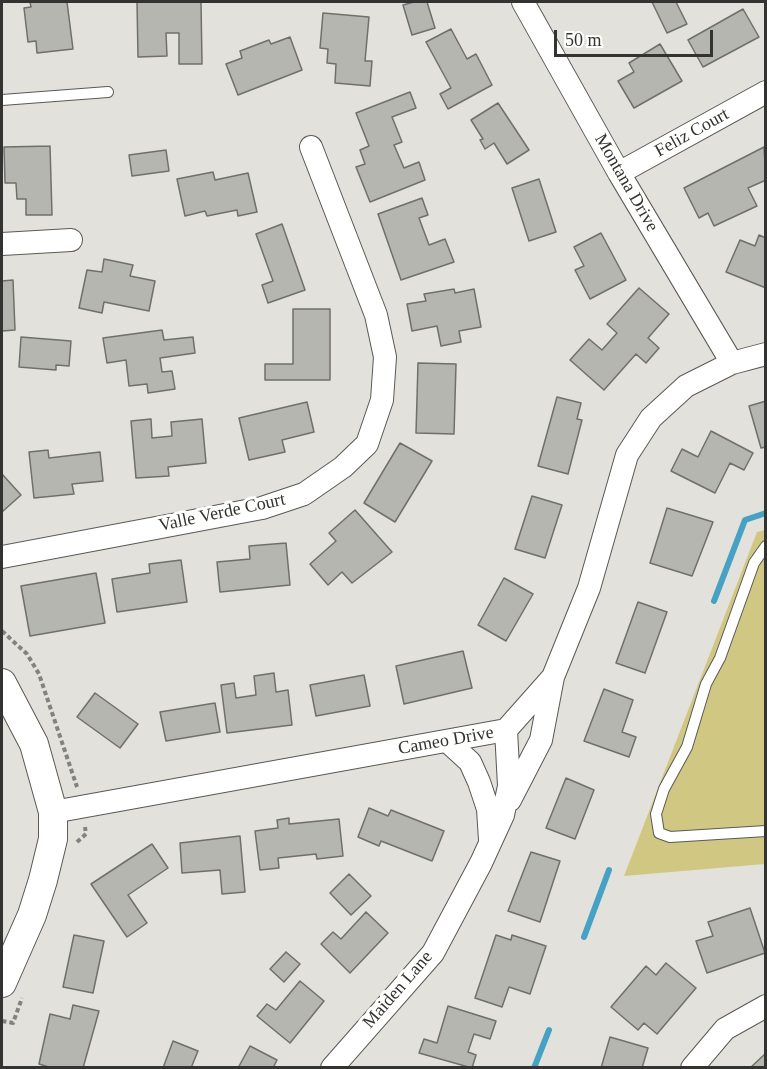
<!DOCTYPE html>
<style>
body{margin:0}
#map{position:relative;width:767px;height:1069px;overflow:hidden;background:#e2e1dc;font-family:"Times New Roman",serif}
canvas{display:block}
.frame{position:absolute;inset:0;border:3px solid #333331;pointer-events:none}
.scale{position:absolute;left:554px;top:30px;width:159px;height:27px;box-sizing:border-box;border:3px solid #333331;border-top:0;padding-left:8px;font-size:18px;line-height:21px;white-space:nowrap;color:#333331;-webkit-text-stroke:4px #fffffe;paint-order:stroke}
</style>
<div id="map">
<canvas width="767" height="1069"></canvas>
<div class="frame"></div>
<div class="scale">50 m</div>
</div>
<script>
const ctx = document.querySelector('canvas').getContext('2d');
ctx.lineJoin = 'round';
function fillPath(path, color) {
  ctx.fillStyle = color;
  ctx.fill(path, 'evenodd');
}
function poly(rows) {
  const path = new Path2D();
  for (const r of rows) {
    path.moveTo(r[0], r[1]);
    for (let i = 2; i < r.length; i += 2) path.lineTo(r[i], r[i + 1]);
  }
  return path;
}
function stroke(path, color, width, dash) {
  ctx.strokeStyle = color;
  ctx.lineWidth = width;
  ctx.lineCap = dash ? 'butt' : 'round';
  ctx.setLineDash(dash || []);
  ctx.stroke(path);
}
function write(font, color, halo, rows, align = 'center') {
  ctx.font = font + ' "Times New Roman",serif';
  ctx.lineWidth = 6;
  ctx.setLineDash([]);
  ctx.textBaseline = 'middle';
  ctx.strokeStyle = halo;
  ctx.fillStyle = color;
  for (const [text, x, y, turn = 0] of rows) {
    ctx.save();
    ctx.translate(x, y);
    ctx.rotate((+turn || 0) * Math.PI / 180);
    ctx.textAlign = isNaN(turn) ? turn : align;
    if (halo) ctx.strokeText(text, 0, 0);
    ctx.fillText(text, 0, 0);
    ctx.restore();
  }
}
fillPath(poly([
 [765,530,765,864,624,876,757,532]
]), '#d0c882');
stroke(poly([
 [714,601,745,520,766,513],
 [584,937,609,870],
 [534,1068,549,1030]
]), '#45a2c4', 6);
const building = poly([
 [30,2,67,2,73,49,37,53,36,41,28,42,24,8,31,7,30,2],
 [137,2,201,2,202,64,179,64,179,33,166,33,167,56,138,57,137,2],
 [414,2,427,2,435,28,412,35,403,5,414,2],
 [652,2,676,2,687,24,667,33,652,2],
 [743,9,759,37,703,67,688,40,743,9],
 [323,13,369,17,365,61,372,61,370,86,335,83,336,64,327,63,328,49,320,48,323,13],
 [451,29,467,59,476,54,492,85,448,109,440,94,451,88,426,42,451,29],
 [290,37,302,70,238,95,226,64,242,58,240,51,269,40,271,44,290,37],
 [660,44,682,81,634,108,618,81,634,72,629,63,660,44],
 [410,92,416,108,392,117,402,142,394,145,404,168,419,162,425,180,370,202,356,167,365,164,360,150,369,146,356,113,410,92],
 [498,103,529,150,507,164,494,143,485,149,480,140,483,139,471,120,498,103],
 [50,146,52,215,26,215,26,199,17,199,16,183,5,183,4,147,50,146],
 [764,147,766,180,748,188,757,206,714,226,708,213,699,218,684,188,764,147],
 [166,150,169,171,132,176,129,155,166,150],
 [213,172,215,180,248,173,257,212,238,216,237,210,207,216,205,211,185,216,177,179,213,172],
 [539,179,556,232,529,241,512,188,539,179],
 [422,198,428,215,419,218,429,245,445,239,454,262,401,280,378,214,422,198],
 [282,224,305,290,268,303,262,285,273,281,256,234,282,224],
 [601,233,626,280,590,299,575,270,584,266,574,247,601,233],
 [759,235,766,238,766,288,726,272,740,240,755,246,759,235],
 [104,259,133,265,130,276,155,281,149,311,104,302,102,313,79,308,87,270,102,272,104,259],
 [13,280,15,330,2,331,2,351,2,281,13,280],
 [639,288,669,314,648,338,659,348,646,363,636,354,604,390,570,360,589,339,602,350,617,333,607,324,639,288],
 [454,289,455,293,474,289,481,327,459,331,461,342,441,346,437,326,412,331,407,304,426,301,424,294,454,289],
 [293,309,330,309,330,380,265,380,265,364,293,364,293,309],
 [162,330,164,340,193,337,195,353,160,358,162,372,172,371,175,389,148,393,147,384,129,386,126,360,107,363,103,338,162,330],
 [21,337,71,341,69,366,56,365,56,370,19,367,21,337],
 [418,363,456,364,454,434,416,433,418,363],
 [557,397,581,403,577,419,582,420,568,474,538,466,557,397],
 [766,401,766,447,761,448,749,406,766,401],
 [307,402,314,432,282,440,285,452,249,460,239,418,307,402],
 [151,419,152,438,172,436,171,422,202,419,206,463,168,467,169,476,136,478,131,421,151,419],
 [711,431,753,453,744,470,730,463,715,493,671,471,682,449,698,457,711,431],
 [400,443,432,461,395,522,364,503,400,443],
 [48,450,49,458,100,452,103,481,72,484,74,494,34,498,29,452,48,450],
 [2,474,21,495,2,512,2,474],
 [532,496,562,505,545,558,515,549,532,496],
 [667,508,713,522,692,576,650,563,667,508],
 [355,510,392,552,352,583,342,572,328,585,310,564,336,541,329,533,355,510],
 [286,543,290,585,220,592,217,562,250,559,249,546,286,543],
 [181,560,187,602,117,612,112,579,150,573,149,564,181,560],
 [96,573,105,623,30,636,21,586,96,573],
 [504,578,533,594,506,641,478,625,504,578],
 [638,602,667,612,645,673,616,663,638,602],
 [463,651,472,688,404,704,396,666,463,651],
 [274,673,276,692,288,690,292,725,227,733,221,685,234,683,236,698,256,695,254,676,274,673],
 [364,675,370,706,316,716,310,685,364,675],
 [604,689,633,700,622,732,636,737,629,757,584,741,604,689],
 [95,693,138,724,120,748,77,717,95,693],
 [215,703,220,732,166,741,160,712,215,703],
 [566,778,594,790,575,839,546,828,566,778],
 [369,808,388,816,391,810,444,831,432,861,381,841,379,846,358,837,369,808],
 [289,818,289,824,339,819,343,856,317,859,316,854,278,858,279,868,260,870,255,831,278,828,277,820,289,818],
 [240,836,245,892,222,894,220,870,182,873,180,843,240,836],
 [152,844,168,868,128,895,147,923,127,937,91,884,152,844],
 [531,852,560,861,540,922,508,911,531,852],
 [349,874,371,896,351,915,330,893,349,874],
 [750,908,765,953,707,973,696,941,713,936,708,922,750,908],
 [366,912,388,933,350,973,321,944,333,932,341,939,366,912],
 [74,935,104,941,93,993,63,987,74,935],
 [496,935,511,940,512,935,546,946,530,994,509,987,502,1007,475,998,496,935],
 [286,952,300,964,284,982,270,969,286,952],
 [666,963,696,988,657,1034,644,1023,638,1030,611,1007,646,966,656,975,666,963],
 [300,981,324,1001,290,1043,257,1016,267,1004,276,1010,300,981],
 [73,1005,99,1011,83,1068,52,1068,39,1064,50,1014,70,1019,73,1005],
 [448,1006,496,1021,490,1039,474,1034,468,1052,476,1055,472,1068,419,1053,424,1039,437,1043,448,1006],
 [610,1037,648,1048,642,1068,601,1068,610,1037],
 [173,1041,198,1051,191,1068,163,1068,173,1041],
 [250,1046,277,1060,273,1068,238,1068,250,1046],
 [766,1053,766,1068,750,1068,766,1053]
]);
fillPath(building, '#b6b6b0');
stroke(building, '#70706b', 1.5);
const service = poly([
 [2,100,108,92],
 [766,546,754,563,720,658,706,684,687,747,664,789,656,814,659,833,670,837,766,831]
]);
const minor = poly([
 [523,2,619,173,732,363],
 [619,173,766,92],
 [2,244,71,240],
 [2,557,262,508,304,494,343,467,367,444,382,400,385,357,376,315,311,147],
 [447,741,470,762,479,782,488,809,490,840],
 [510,800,541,740,553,677],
 [53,812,506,730,553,677,589,588,627,455,651,418,686,386,732,363,766,354],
 [332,1068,433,953,481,863,503,815,509,786,506,730],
 [692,1068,725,1029,766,1006]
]);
const tertiary = poly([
 [2,683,34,744,53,812,53,839,43,880,32,915,2,983]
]);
stroke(service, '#5a5955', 12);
stroke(minor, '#5a5955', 24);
stroke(tertiary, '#5a5955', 30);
stroke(poly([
 [2,631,27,654,39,674,77,787],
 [77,842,86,834,85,827],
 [2,1021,13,1023,22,998]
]), '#82827f', 4, [4.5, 3]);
stroke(service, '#fff', 10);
stroke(minor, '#fff', 22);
stroke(tertiary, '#fff', 28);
write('18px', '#333331', '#fffffe', [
 ["Feliz Court",692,133,-29],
 ["Montana Drive",626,183,60],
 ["Valle Verde Court",222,513,-12],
 ["Cameo Drive",446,741,-10],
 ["Maiden Lane",398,990,-49]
]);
</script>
